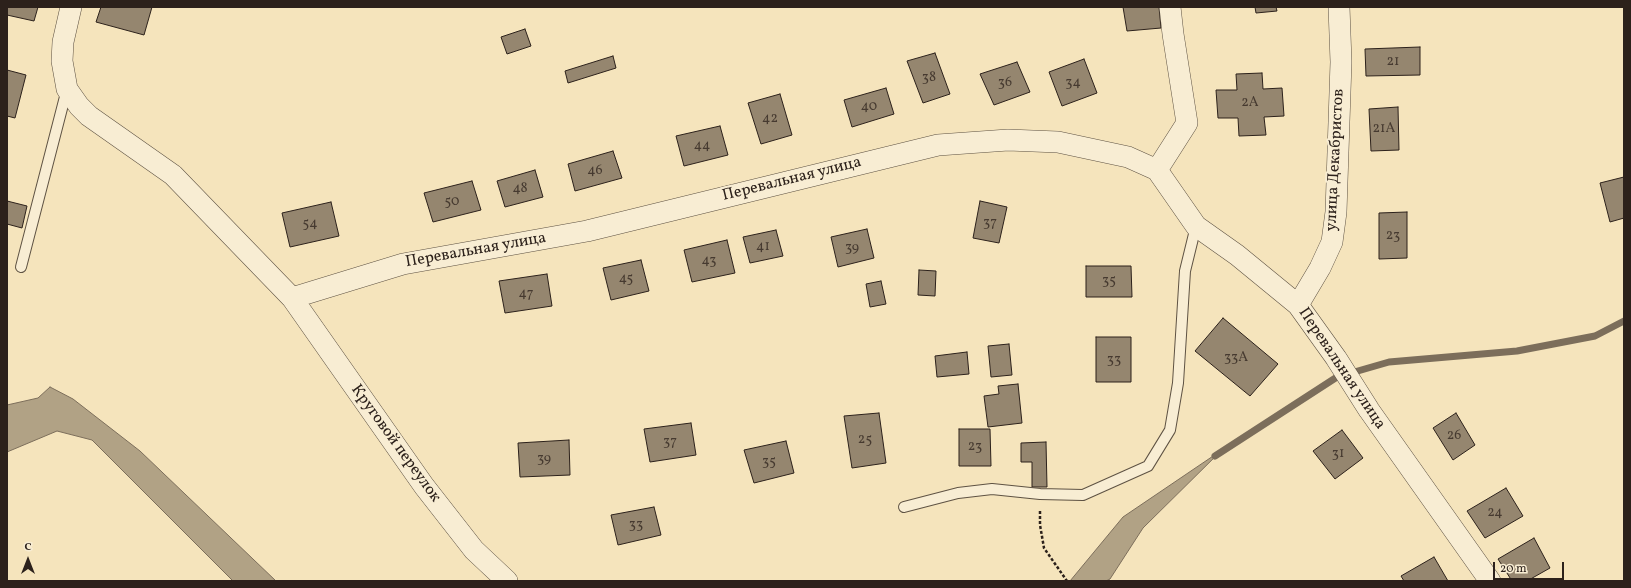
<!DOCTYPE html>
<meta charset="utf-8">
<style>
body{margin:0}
#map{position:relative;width:1631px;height:588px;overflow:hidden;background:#f5e4bc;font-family:Vollkorn,serif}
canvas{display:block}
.frame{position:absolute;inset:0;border:8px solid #2c211b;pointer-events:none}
.north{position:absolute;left:8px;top:540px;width:40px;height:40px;-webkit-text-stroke:3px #f8edd3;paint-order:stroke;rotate:0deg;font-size:11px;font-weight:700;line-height:16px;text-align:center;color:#2c211b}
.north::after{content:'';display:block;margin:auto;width:14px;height:18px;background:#2c211b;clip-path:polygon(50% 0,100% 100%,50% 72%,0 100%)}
.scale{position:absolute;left:1493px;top:562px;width:71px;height:18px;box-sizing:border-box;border:2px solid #2c211b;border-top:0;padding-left:5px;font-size:12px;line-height:14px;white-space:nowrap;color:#2c211b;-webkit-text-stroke:3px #f8edd3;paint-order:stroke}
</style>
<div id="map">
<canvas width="1631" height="588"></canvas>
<div class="frame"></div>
<div class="north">С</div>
<div class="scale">20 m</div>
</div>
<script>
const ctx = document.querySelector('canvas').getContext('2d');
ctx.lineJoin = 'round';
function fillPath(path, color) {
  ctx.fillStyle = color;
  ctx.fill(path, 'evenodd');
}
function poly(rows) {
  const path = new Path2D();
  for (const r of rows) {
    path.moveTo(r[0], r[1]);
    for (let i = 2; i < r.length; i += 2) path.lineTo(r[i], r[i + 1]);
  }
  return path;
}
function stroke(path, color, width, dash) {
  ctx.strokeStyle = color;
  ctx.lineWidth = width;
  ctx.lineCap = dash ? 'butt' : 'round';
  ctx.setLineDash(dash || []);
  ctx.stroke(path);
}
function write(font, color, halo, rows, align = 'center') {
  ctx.font = font + ' Vollkorn,serif';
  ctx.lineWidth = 4;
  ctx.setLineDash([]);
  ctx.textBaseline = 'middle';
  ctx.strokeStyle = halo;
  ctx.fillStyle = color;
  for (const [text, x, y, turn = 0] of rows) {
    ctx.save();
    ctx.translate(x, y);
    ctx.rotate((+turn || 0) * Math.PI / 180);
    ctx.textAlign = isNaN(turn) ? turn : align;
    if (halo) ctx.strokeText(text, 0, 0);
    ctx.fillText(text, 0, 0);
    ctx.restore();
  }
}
const water = poly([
 [50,387,73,399,140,451,276,581,233,581,92,440,57,431,7,452,7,405,38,398,50,387],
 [1222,450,1143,528,1110,579,1106,581,1070,581,1123,517,1222,450]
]);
fillPath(water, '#b1a285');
stroke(water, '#7c6e5b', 1);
stroke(poly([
 [1215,456,1337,377,1389,362,1517,351,1595,336,1624,321]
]), '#7c6e5b', 7);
const building = poly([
 [7,7,38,7,34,21,7,15,7,7],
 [101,7,152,7,144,35,96,22,101,7],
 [1123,7,1159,7,1161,28,1127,31,1123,7],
 [1255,7,1276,7,1277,11,1256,13,1255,7],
 [525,29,531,46,507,54,501,37,525,29],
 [1420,47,1420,75,1366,76,1365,49,1420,47],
 [935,53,950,94,923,103,907,61,935,53],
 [613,56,616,68,568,83,565,71,613,56],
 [1084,59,1097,93,1062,106,1049,72,1084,59],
 [1017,62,1030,92,994,105,980,74,1017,62],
 [7,70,26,75,15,118,7,116,7,70],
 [1262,73,1263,89,1282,88,1284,116,1264,117,1266,135,1239,136,1238,118,1218,118,1216,90,1237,90,1236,74,1262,73],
 [886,88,894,114,852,127,844,100,886,88],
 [780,94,792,135,761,144,748,103,780,94],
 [1398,107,1399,150,1371,151,1369,109,1398,107],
 [720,126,728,155,684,166,676,136,720,126],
 [613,151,622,178,575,191,568,164,613,151],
 [535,170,543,197,505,207,497,181,535,170],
 [1624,177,1624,218,1610,222,1600,183,1624,177],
 [472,181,481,210,433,222,424,193,472,181],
 [7,201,27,206,22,228,7,224,7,201],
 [980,201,1007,207,999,243,973,238,980,201],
 [331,202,339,236,290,247,282,213,331,202],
 [1407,212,1407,258,1379,259,1379,213,1407,212],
 [867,229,874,258,838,267,831,237,867,229],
 [776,230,783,256,750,263,743,237,776,230],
 [727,240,735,273,692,282,684,250,727,240],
 [641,260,649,291,611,300,603,268,641,260],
 [1086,266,1131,266,1132,297,1086,297,1086,266],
 [919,270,936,271,935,296,918,295,919,270],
 [547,274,552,306,505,313,499,281,547,274],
 [881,281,886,304,870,307,866,284,881,281],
 [1223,318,1278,364,1250,396,1195,351,1223,318],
 [1096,337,1131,337,1131,382,1096,382,1096,337],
 [1009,344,1012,375,991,377,988,346,1009,344],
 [967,352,969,374,937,377,935,356,967,352],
 [1018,384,1022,423,988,427,984,396,999,394,998,386,1018,384],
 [879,413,886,463,852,468,844,416,879,413],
 [1456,413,1475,445,1453,460,1433,428,1456,413],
 [691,423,696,455,650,462,644,429,691,423],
 [959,429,990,429,991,466,959,466,959,429],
 [1342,430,1363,458,1335,479,1313,451,1342,430],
 [569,440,570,475,520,477,518,443,569,440],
 [786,441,794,473,754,483,744,450,786,441],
 [1046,442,1047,487,1032,487,1032,462,1021,462,1021,443,1046,442],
 [1506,488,1523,516,1485,538,1467,511,1506,488],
 [654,507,661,535,618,545,611,515,654,507],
 [1534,538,1550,568,1527,581,1512,581,1498,559,1534,538],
 [1434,557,1448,581,1404,581,1401,576,1434,557]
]);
fillPath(building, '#95866f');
stroke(building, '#2c211b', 1);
const service = poly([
 [21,267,67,89],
 [904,507,958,493,992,489,1040,494,1083,495,1148,466,1170,430,1178,383,1185,271,1196,226]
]);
const minor = poly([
 [71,7,63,42,62,61,67,89,79,106,89,116,173,175,292,298,424,486,474,550,507,581],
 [1157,170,1187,123,1173,34,1170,7],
 [292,298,403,264,587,231,938,145,1008,140,1058,142,1128,157,1157,170,1196,226,1237,255,1298,305,1336,358,1369,410,1490,581],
 [1298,305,1320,268,1332,242,1336,212,1341,62,1339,7]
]);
stroke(service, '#5e5243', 12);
stroke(minor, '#5e5243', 22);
stroke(poly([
 [1040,511,1040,525,1044,548,1067,581]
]), '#2c211b', 2.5, [3, 2]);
stroke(service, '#f8edd3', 10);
stroke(minor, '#f8edd3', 21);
write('14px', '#463a30', null, [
 ["21",1393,62],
 ["38",929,78],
 ["36",1005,83],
 ["34",1073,83],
 ["2А",1250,103],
 ["40",869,107],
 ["42",770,119],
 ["21А",1384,129],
 ["44",702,146],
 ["46",595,171],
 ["48",520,189],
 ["50",452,202],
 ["37",990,223],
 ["54",310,224],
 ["23",1393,236],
 ["41",763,247],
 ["39",852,248],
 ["43",709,261],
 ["45",626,279],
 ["35",1109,281],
 ["47",526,294],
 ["33А",1236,358],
 ["33",1114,360],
 ["26",1454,436],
 ["25",865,440],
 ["37",670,442],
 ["23",975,447],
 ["31",1338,454],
 ["39",544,459],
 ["35",769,462],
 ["24",1495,513],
 ["33",636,525]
]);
write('16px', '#2c211b', '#f8edd3', [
 ["улица Декабристов",1336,160,-87],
 ["Перевальная улица",792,180,-14],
 ["Перевальная улица",476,251,-10],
 ["Перевальная улица",1341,369,56],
 ["Круговой переулок",395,444,54]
]);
</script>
